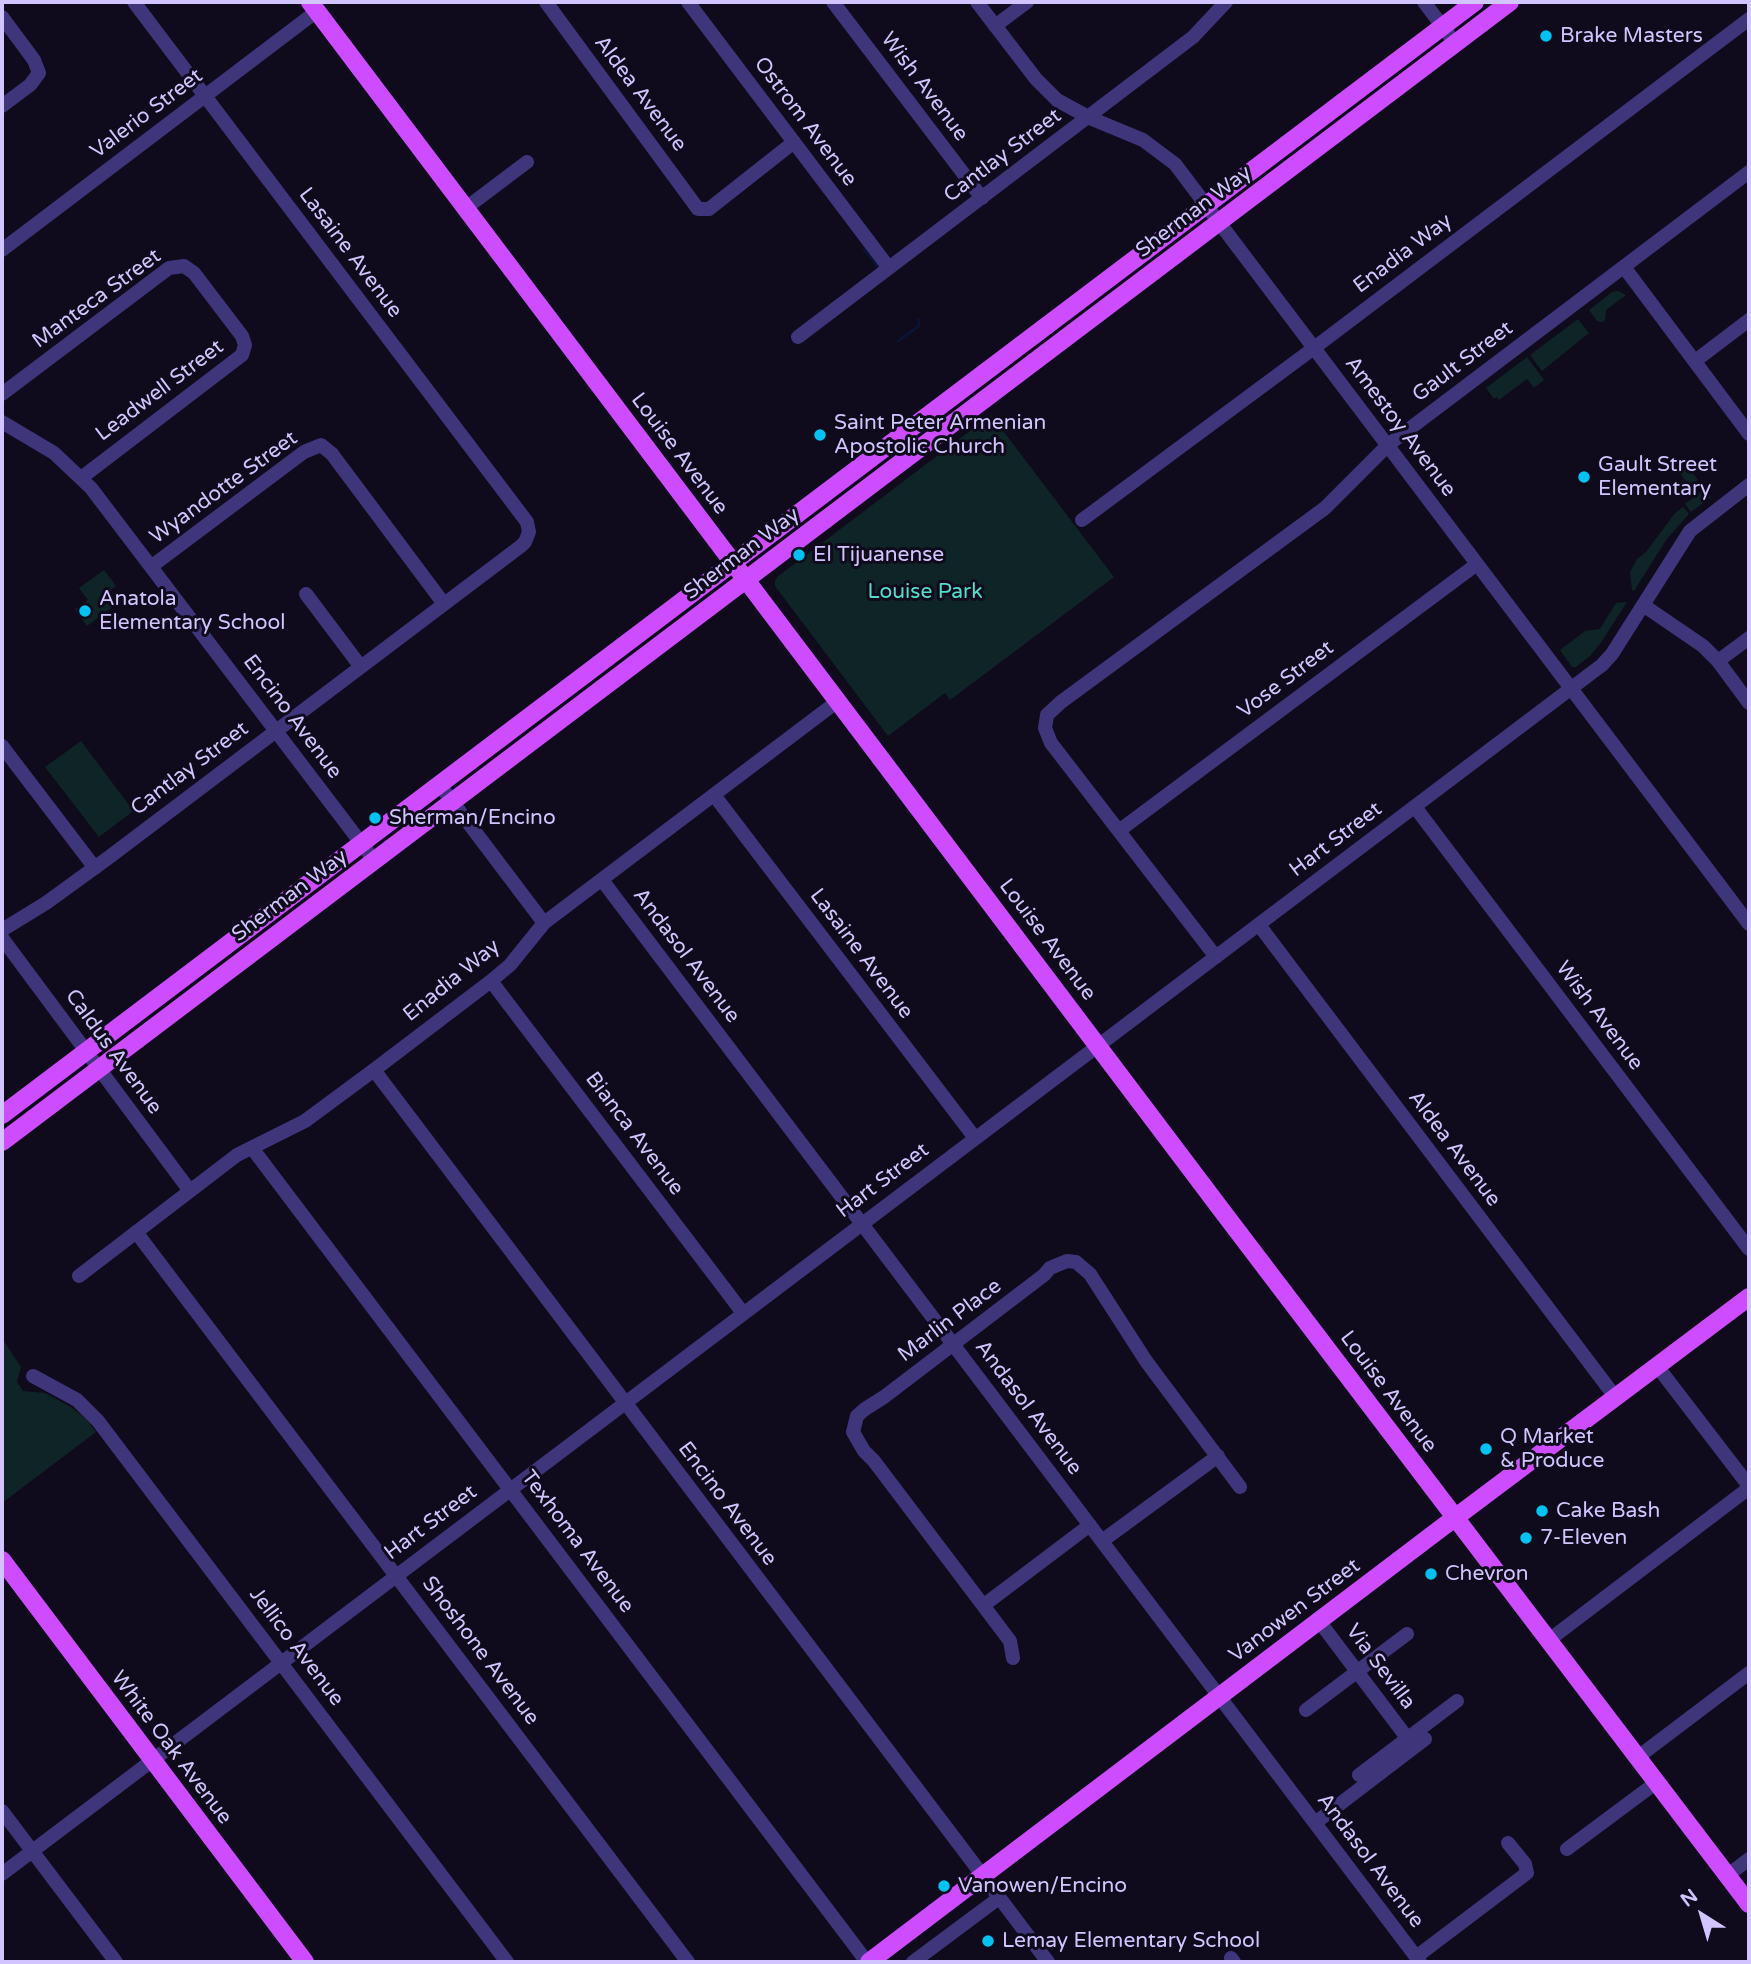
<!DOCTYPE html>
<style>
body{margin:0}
#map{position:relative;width:1751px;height:1964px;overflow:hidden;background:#0f0b1c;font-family:"Varela Round",sans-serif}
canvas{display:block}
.frame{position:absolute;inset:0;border:4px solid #d2c5ff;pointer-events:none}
.north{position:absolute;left:1667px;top:1880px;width:70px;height:70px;-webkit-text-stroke:5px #0f0b1c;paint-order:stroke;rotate:323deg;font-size:19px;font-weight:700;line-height:28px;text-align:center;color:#d2c5ff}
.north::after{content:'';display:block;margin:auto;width:24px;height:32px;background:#d2c5ff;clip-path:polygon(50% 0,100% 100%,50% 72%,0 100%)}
</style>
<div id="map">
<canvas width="1751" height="1964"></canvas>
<div class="frame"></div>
<div class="north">N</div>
</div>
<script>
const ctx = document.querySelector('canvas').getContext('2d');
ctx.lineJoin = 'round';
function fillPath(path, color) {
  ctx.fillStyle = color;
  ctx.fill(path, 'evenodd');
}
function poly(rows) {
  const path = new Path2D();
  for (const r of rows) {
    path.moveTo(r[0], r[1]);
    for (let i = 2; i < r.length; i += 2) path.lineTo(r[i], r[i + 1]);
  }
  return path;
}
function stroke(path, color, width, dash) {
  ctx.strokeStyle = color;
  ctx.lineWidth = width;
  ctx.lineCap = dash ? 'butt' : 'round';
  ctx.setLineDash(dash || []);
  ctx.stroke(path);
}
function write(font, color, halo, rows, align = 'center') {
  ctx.font = font + ' "Varela Round",sans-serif';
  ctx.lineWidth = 6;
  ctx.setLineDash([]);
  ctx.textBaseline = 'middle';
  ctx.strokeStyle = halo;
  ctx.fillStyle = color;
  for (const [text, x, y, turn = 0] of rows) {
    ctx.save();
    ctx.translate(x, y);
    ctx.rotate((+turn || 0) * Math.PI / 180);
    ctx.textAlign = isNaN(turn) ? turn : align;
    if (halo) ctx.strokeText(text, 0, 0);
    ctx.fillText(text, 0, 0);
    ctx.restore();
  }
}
fillPath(poly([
 [1618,291,1626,295,1606,310,1605,320,1602,322,1597,321,1589,310,1612,292],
 [1578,319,1589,333,1542,371,1530,355],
 [1527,357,1544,380,1534,388,1527,379,1499,400,1497,397,1494,399,1486,388],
 [991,415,1114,577,950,700,945,693,888,736,775,586,775,581,777,577],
 [1688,466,1698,480,1689,486,1679,472],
 [1705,489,1711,497,1691,512,1685,504],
 [1683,507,1689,514,1666,540,1634,591,1632,590,1630,572,1637,559,1646,552,1675,513],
 [104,570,116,586,104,595,113,607,87,626,75,609,88,600,79,588],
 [1627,602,1600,644,1590,656,1576,667,1572,667,1560,650,1585,631,1600,629,1616,603],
 [81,741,132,809,132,812,99,837,45,767],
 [2,1338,21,1367,17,1382,23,1391,45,1393,71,1407,86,1419,96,1432,2,1503]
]), '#0e2426');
stroke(poly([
 [864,249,879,269],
 [898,341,919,326,918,319]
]), '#081538', 2.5);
stroke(poly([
 [546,2,698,209,709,209,794,142],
 [688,2,889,268],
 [833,2,982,198],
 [977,2,1036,79,1057,100,1090,118,1143,140,1175,164,1749,924],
 [1424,2,1455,43],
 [2,17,34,60,39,73,30,85,2,106],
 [995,26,1027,2],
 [466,208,527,162],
 [2,250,317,11],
 [1624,267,1749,434],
 [798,337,1193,37,1226,2],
 [1695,361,1749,320],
 [2,394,169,268,184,266,194,273,242,336,245,345,242,355,81,478],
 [2,422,54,453,91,488,374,860],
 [1082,520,1314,348,1749,19],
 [152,566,304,452,321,445,332,454,444,604],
 [306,594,361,667],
 [1643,605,1703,646,1718,661,1749,703],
 [1718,661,1749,638],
 [2,746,95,868],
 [439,784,544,923],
 [714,795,975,1138],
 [1415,807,1749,1249],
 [1120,830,1477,564],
 [602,880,1420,1962],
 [1259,925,1616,1398],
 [2,930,46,903,108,858,521,546,525,542,529,532,527,522,134,2],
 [2,938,190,1191],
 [1216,957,1051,743,1045,728,1047,715,1061,702,1325,508,1388,445,1749,172],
 [491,981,743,1313],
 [374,1070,1048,1962],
 [252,1148,867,1962],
 [136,1232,688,1962],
 [79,1276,237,1155,305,1121,374,1070,491,981,510,965,544,923,838,701],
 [1657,1366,1749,1486],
 [33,1376,77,1400,98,1421,507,1962],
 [1102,1541,1218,1456],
 [984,1605,1090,1525],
 [1319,1621,1408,1739],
 [1549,1640,1749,1488],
 [1013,1658,1010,1641,874,1461,864,1451,853,1432,857,1416,865,1409,884,1397,1044,1275,1050,1268,1067,1261,1076,1262,1090,1274,1146,1361,1240,1487],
 [1306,1710,1407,1634],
 [1638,1757,1749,1673],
 [1359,1775,1457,1701],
 [2,1811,116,1962],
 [1315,1823,1425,1739],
 [1567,1849,1657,1782],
 [2,1874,1602,665,1612,654,1690,531,1749,485],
 [1728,1875,1749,1859],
 [1416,1957,1527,1873,1525,1864,1508,1843],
 [1231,1958,1234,1962],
 [913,1962,999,1898]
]), '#3f357b', 14);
stroke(poly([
 [310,2,1223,1212,1749,1904],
 [2,1115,1475,2],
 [2,1142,1510,2],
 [2,1560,305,1962],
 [869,1962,1440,1529,1749,1297]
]), '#ce4cff', 18);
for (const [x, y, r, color] of [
 [1546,36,7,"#00c1f0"],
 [820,435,7,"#00c1f0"],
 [1584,477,7,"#00c1f0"],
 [799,555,7,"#00c1f0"],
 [85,611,7,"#00c1f0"],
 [375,818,7,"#00c1f0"],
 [1486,1449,7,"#00c1f0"],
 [1542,1511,7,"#00c1f0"],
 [1526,1538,7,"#00c1f0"],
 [1431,1574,7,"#00c1f0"],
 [944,1886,7,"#00c1f0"],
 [988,1941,7,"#00c1f0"]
]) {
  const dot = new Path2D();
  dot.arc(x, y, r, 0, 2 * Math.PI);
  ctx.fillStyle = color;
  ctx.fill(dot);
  stroke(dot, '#0f0b1c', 2.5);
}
write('21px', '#d2c5ff', '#0f0b1c', [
 ["Brake Masters",1560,36],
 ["Saint Peter Armenian",834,423],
 ["Apostolic Church",834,447],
 ["Gault Street",1598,465],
 ["Elementary",1598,489],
 ["El Tijuanense",813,555],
 ["Anatola",99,599],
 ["Elementary School",99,623],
 ["Sherman/Encino",389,818],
 ["Q Market",1500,1437],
 ["& Produce",1500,1461],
 ["Cake Bash",1556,1511],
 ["7-Eleven",1540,1538],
 ["Chevron",1445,1574],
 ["Vanowen/Encino",958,1886],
 ["Lemay Elementary School",1002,1941]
], 'left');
write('21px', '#d2c5ff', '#0f0b1c', [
 ["Wish Avenue",924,87,53],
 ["Aldea Avenue",640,94,53],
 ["Valerio Street",147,114,-37],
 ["Ostrom Avenue",805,122,53],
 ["Cantlay Street",1003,156,-37],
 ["Sherman Way",1194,212,-37],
 ["Lasaine Avenue",350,253,53],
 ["Enadia Way",1403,254,-37],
 ["Manteca Street",97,299,-36],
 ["Gault Street",1463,362,-37],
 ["Leadwell Street",160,391,-37],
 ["Amestoy Avenue",1400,427,53],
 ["Louise Avenue",679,454,53],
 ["Wyandotte Street",224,488,-36],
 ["Sherman Way",742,554,-37],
 ["Vose Street",1286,680,-37],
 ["Encino Avenue",292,717,53],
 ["Cantlay Street",190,769,-37],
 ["Hart Street",1336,840,-37],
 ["Sherman Way",290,896,-37],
 ["Louise Avenue",1047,940,53],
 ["Lasaine Avenue",861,954,53],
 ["Andasol Avenue",686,956,53],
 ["Enadia Way",452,981,-39],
 ["Wish Avenue",1599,1016,53],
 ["Caldus Avenue",113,1052,54],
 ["Bianca Avenue",634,1134,53],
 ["Aldea Avenue",1454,1149,53],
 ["Hart Street",883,1181,-37],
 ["Marlin Place",950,1321,-37],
 ["Louise Avenue",1388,1392,53],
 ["Andasol Avenue",1028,1408,53],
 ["Encino Avenue",727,1504,53],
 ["Hart Street",431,1523,-37],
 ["Texhoma Avenue",577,1542,53],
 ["Vanowen Street",1295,1611,-37],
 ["Jellico Avenue",296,1647,53],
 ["Shoshone Avenue",480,1651,53],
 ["Via Sevilla",1380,1667,53],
 ["White Oak Avenue",171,1748,53],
 ["Andasol Avenue",1370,1861,53]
]);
write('21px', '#52dfc9', '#0f0b1c', [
 ["Louise Park",925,592]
]);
</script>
